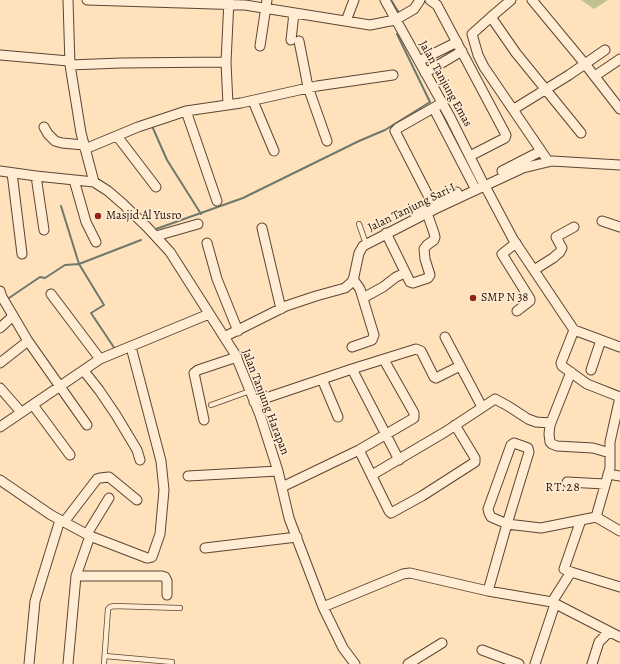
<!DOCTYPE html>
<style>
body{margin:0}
canvas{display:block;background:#ffe2bb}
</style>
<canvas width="620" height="664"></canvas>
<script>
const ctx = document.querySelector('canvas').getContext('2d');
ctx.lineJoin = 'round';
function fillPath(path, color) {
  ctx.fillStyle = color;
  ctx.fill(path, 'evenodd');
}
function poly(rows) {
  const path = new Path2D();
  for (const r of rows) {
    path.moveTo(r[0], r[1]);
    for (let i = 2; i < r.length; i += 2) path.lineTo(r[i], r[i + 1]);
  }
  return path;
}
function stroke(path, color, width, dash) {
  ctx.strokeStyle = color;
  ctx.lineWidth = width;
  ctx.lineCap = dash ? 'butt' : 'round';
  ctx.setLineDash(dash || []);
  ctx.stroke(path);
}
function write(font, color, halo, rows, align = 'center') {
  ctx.font = font + ' Alegreya,serif';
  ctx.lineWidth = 3.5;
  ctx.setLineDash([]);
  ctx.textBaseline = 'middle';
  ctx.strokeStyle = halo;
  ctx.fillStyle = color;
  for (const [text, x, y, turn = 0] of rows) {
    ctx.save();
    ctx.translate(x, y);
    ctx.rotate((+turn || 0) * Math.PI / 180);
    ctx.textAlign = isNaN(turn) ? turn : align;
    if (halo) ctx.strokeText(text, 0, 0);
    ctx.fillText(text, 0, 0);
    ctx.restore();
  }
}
fillPath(poly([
 [581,0,608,0,594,9]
]), '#c0c390');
stroke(poly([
 [391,0,399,13],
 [152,126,167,160,201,214],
 [61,206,79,264,104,305,91,313,115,349],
 [156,229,243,198,359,141,385,130,430,102,397,34],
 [6,300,40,277,45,278,65,265,79,264,141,240]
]), '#6e796d', 2);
const service = poly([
 [359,224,366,244],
 [211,405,250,391],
 [105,656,172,662],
 [104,664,108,609,110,607,114,606,180,608]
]);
const minor = poly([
 [68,0,70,65,81,133,94,182],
 [87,0,245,5,370,25,395,20,414,9,420,0],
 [385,0,450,117,482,181],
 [430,0,437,5,506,135,505,138,470,156],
 [511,0,491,17,516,53,581,133],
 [532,0,585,64,620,109],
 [491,17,472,34,478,55,484,67,548,161],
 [346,21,354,0],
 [291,40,294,13],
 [299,41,308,87,327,141],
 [260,46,267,0],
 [0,55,69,61],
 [419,61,457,42],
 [70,65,121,63,226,62],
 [425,73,462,51],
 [595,76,620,59],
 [253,101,274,151],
 [228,105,226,62,229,0],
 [434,109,476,190],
 [514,109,569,75,605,50],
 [186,111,217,201],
 [44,127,48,134,55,141,62,143,84,145],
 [117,136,156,187],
 [85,149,138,127,186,111,241,103,317,86,393,75],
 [0,171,36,176,94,182,108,191,123,204,147,227,170,252,235,354,260,415,278,471,289,518,323,607,343,648,355,664],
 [502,171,541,151],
 [12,173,22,254],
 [36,176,44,230],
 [74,180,86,222,96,242],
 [485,186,513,239,574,330,620,347],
 [432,203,395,131,398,128,442,103],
 [413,211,457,192],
 [602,221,620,227],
 [262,228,281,309],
 [386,233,410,282,413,283,428,278,430,275,425,259,424,249,427,245,434,240,435,237,434,233,427,213],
 [156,236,198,224],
 [207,243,217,279,238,331],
 [516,243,502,254,530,299,530,301,517,311],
 [534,270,553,258,560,252,562,248,556,237,574,227],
 [0,291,2,297,28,341,87,425],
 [51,294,100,359],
 [363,298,383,287,396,277,405,273],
 [0,328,13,316],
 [574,330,561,363,562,366,587,384,620,397],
 [224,337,286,306,316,296,345,288,353,281,359,253,363,246,435,209,523,168,552,161,620,165],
 [445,337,482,407],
 [352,347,372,340,374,335,360,289,353,279],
 [0,363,28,341],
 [352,369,416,349,421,351,434,377,436,378,460,366],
 [591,370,601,340],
 [84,371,99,390,116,415,137,450,140,460],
 [571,372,550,425,549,434,550,442,552,444,557,446,593,448,610,453],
 [322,379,338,417],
 [0,388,21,412],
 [254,402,352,369,399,460],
 [33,405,70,455],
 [204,420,194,373,198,370,237,357],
 [0,427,100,359,209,314],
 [359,450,389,511,391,513,422,496,475,462,475,458,455,425],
 [608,474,620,476],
 [372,475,445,432,495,399,508,406,528,419,536,422,551,423],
 [188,476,278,471],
 [0,480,51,515,90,536,147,558,152,557,160,534,164,490,161,461,131,347],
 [567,482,605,484],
 [282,487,359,450,414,418,414,413,384,360],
 [596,517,610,468,610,442,620,397],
 [64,522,97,479,100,478,109,477,137,500],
 [87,534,109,498],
 [205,548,297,537],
 [571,572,620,587],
 [76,576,162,576,165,577,167,581,167,595],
 [488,591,507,524,529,452,528,448,514,443,511,445,488,509,489,513,491,517,507,524,541,528,596,517,620,531],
 [552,602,571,572,564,569,581,520],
 [323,607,403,574,410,573,488,591,552,602,620,637],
 [482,650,519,664],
 [29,664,35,601,60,520],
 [68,664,76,576,90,536],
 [408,664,442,643],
 [535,664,555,604],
 [592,664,599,642,609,632]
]);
stroke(service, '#5b4634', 6);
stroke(minor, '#5b4634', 11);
stroke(service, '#ffecd3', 4.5);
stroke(minor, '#ffecd3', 9);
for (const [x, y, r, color] of [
 [98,216,4,"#8f2418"],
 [473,298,4,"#8f2418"]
]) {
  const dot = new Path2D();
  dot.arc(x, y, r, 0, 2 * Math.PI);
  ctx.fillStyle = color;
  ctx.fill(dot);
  stroke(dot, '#ffecd3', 1.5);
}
write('12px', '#241207', '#ffecd3', [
 ["Jalan Tanjung Emas",445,84,61],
 ["Jalan Tanjung Sari I",412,208,-26],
 ["Jalan Tanjung Harapan",265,402,69]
]);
write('12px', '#241207', '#ffecd3', [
 ["Masjid Al Yusro",106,216],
 ["SMP N 38",481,298]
], 'left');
ctx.letterSpacing = '1px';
write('13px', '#241207', '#ffecd3', [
 ["RT.28",563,488]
]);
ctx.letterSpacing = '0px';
</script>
